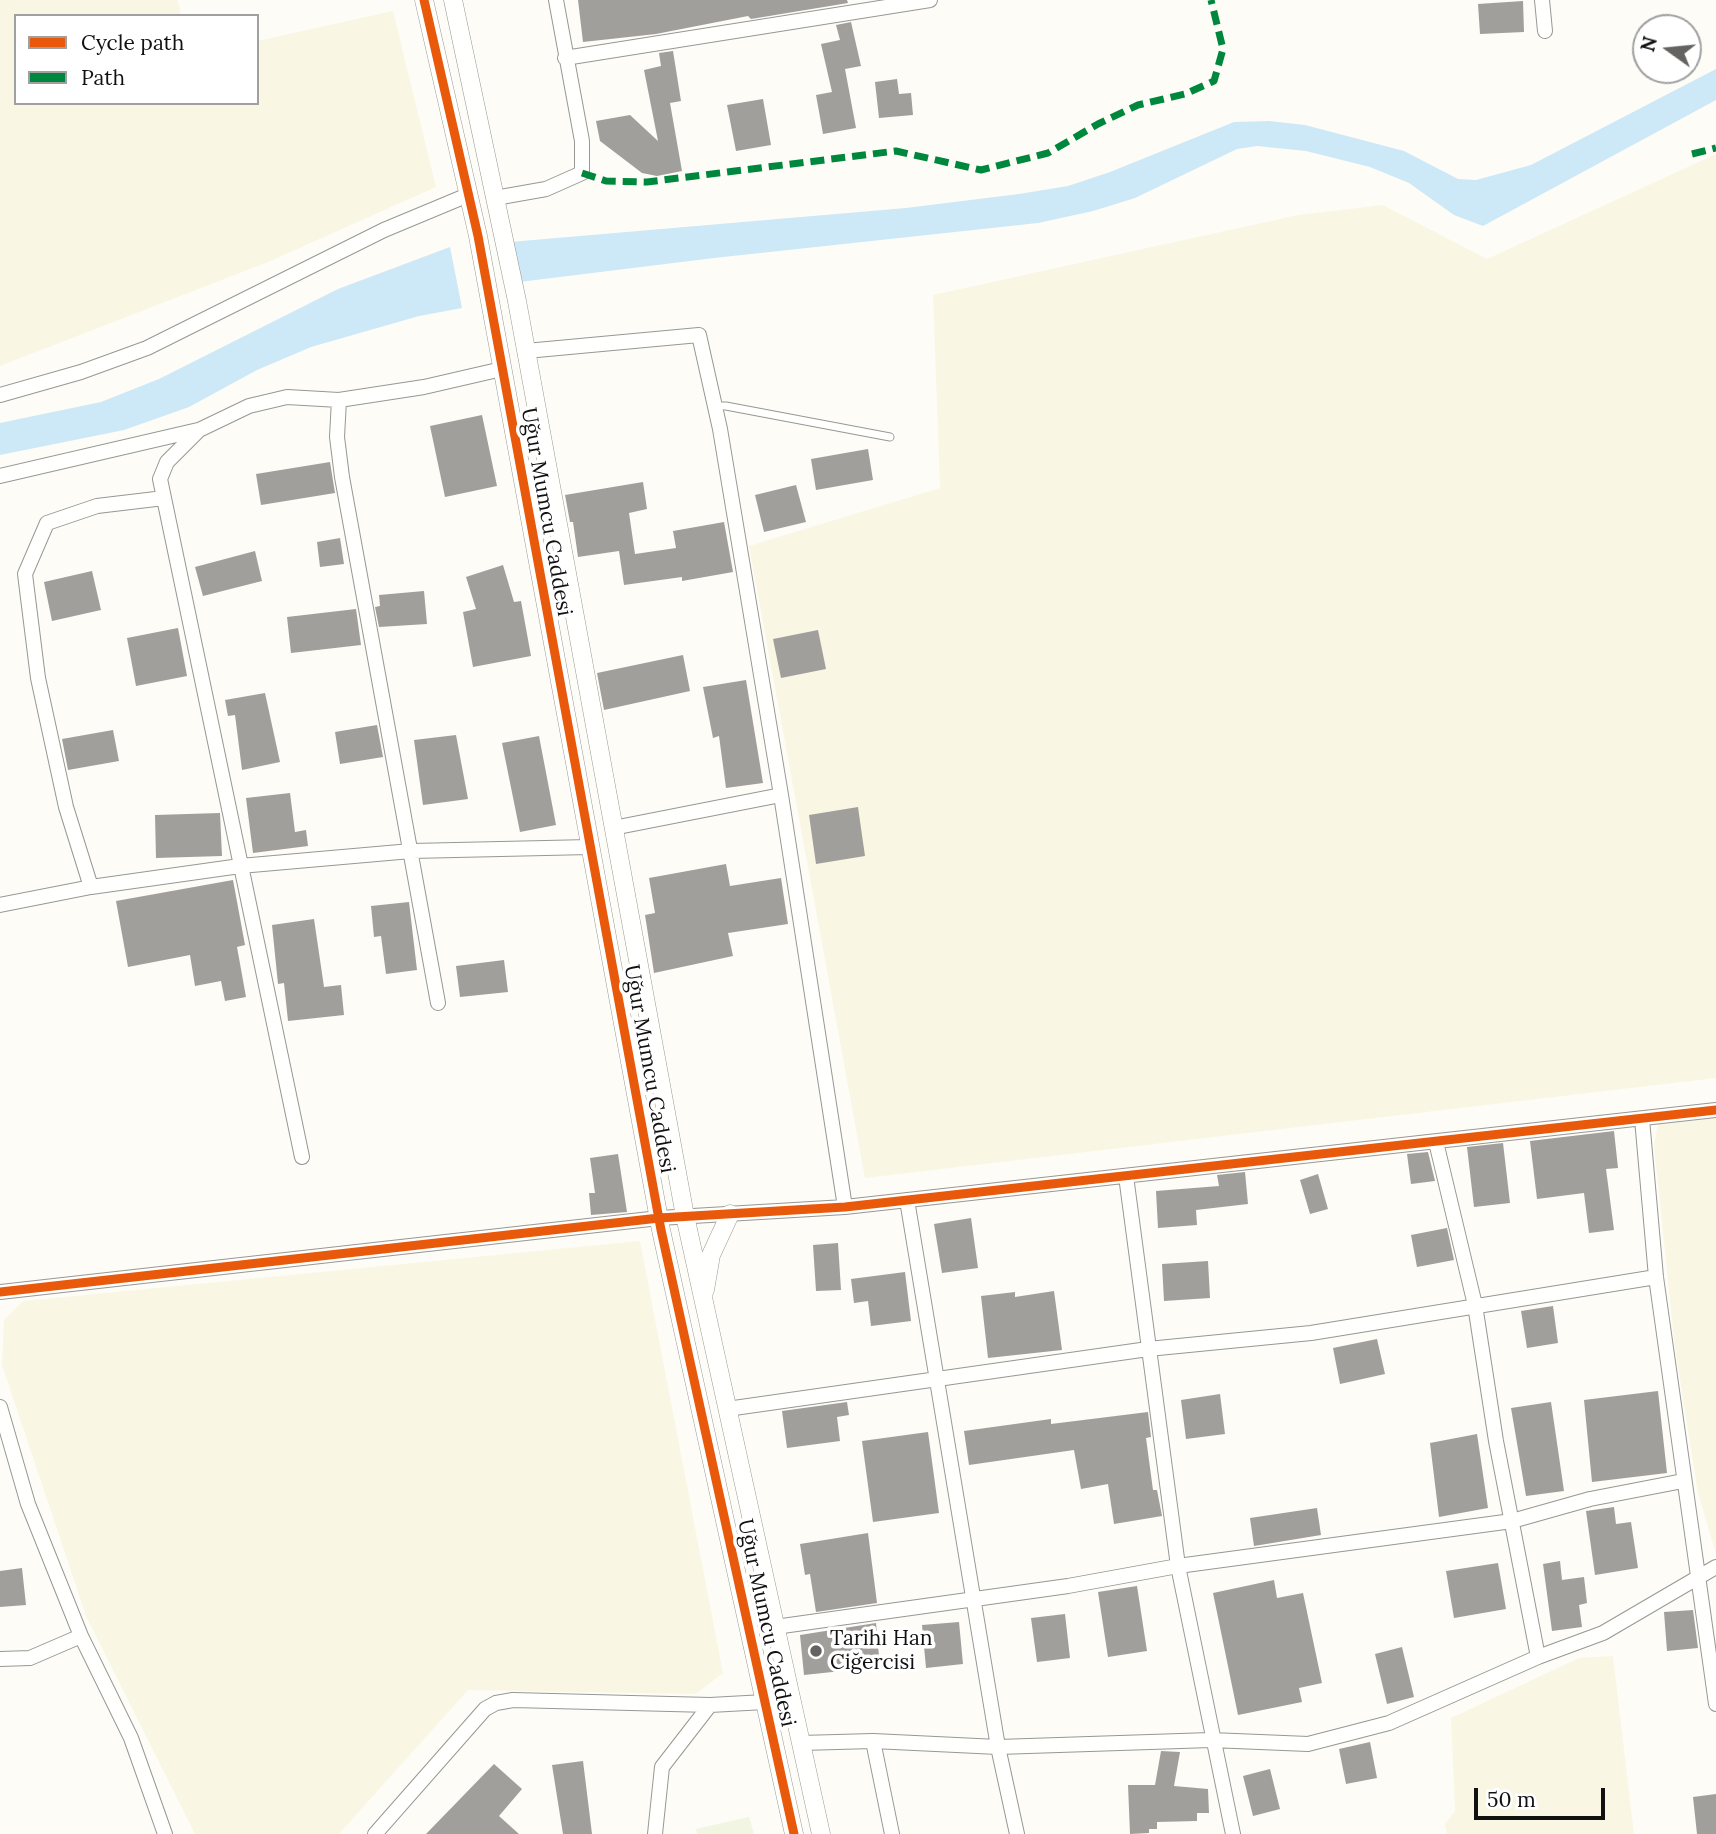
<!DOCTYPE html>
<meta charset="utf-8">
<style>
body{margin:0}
#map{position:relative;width:1716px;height:1834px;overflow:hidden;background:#fdfcf7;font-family:Lora,serif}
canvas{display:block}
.legend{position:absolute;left:14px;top:14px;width:245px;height:91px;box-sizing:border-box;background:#fff;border:2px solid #a0a0a0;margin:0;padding:9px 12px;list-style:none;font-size:21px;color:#111}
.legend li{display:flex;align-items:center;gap:14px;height:35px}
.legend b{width:35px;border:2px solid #a0a0a0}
.north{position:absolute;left:1632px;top:14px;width:70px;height:70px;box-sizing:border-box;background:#fff;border:2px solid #a0a0a0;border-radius:50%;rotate:285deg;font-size:19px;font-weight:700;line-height:28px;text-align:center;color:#111}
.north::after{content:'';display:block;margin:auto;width:24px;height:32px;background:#646362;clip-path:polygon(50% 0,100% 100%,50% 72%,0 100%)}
.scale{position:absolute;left:1474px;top:1788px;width:131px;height:32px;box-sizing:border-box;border:4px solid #111;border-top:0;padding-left:9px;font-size:21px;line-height:24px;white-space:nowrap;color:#111;-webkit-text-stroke:5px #fff;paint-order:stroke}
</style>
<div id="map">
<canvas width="1716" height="1834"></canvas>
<ul class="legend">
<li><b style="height:9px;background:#e8590c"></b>Cycle path</li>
<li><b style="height:9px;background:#00873e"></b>Path</li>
</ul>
<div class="north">N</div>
<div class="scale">50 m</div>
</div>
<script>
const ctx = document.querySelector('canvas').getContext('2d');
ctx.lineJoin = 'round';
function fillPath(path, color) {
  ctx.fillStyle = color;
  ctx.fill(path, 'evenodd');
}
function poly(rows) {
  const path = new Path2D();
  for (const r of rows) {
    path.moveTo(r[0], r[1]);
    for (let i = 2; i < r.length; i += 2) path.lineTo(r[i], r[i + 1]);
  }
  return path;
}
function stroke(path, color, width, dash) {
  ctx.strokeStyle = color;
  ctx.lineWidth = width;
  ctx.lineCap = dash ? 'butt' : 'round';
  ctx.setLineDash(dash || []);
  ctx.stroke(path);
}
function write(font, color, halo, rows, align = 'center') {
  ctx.font = font + ' Lora,serif';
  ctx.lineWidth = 7;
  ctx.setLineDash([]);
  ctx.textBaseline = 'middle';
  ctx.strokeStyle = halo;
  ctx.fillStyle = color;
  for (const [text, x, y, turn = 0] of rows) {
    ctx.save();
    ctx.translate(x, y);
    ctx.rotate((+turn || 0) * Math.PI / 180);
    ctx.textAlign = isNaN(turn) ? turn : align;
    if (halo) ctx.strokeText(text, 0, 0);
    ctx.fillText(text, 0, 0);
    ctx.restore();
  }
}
fillPath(poly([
 [0,0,178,0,181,16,16,16,16,103,257,103,257,41,393,11,436,187,268,262,0,366],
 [1716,154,1716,1078,865,1178,749,546,940,488,933,295,1298,215,1383,205,1487,259],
 [1716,1118,1716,1554,1698,1493,1675,1348,1654,1146,1658,1124],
 [640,1241,723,1673,696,1694,468,1690,339,1834,195,1834,86,1616,2,1365,4,1320,23,1301],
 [1613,1656,1634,1834,1447,1834,1445,1824,1455,1811,1451,1718,1579,1658]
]), '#f9f7e4');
fillPath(poly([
 [749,1817,754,1834,697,1834,696,1829]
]), '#f0f6e1');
fillPath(poly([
 [1716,69,1716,100,1483,226,1454,215,1409,183,1370,167,1306,151,1257,146,1237,149,1135,198,1093,211,1038,223,714,258,519,282,510,242,906,208,1019,194,1068,186,1110,172,1234,122,1269,121,1305,125,1404,151,1458,179,1476,180,1531,165],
 [450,247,462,308,419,316,311,347,257,370,189,407,124,430,0,455,0,423,101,402,159,379,338,289]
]), '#cde8f7');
fillPath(poly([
 [578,0,847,0,848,3,751,19,748,16,656,34,583,42],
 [1523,1,1524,32,1480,34,1478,4],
 [851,22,861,66,845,69,856,128,823,134,816,95,832,92,821,44,840,40,836,25],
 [673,51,681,101,670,103,682,171,657,176,642,173,600,141,596,121,630,115,658,141,644,70,661,66,659,53],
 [897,79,899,94,911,93,913,115,879,118,875,82],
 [763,99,771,145,736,151,727,105],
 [482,415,497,486,445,497,430,426],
 [868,449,873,480,816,490,811,459],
 [330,462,335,493,261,505,256,474],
 [643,482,647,509,629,513,635,554,676,548,673,531,724,522,733,572,682,581,682,577,624,585,619,551,578,557,573,522,570,522,565,495],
 [796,485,806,522,764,532,755,495],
 [340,538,344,564,320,567,317,542],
 [255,551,262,581,203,596,195,567],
 [503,565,514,602,521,601,531,656,473,667,463,612,476,609,466,577],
 [92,571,101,610,52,621,44,582],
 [424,591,427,624,379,627,375,607,380,606,379,595],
 [356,609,361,645,291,653,287,617],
 [178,628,187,676,136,686,127,638],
 [818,630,826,669,781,678,773,639],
 [683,655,690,691,604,710,597,673],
 [746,680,763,783,726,788,719,736,713,738,703,687],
 [265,693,280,762,242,770,235,715,228,716,225,700],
 [377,725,383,757,340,764,335,732],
 [113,730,119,761,68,770,62,739],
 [456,735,468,799,423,805,414,740],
 [539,736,556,825,520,832,502,743],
 [290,793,295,832,306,830,308,846,253,853,246,798],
 [858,807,865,856,816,864,809,815],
 [220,813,222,856,156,858,155,815],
 [726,864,730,886,781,878,788,924,728,933,733,956,654,973,645,915,655,913,649,878],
 [233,880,245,945,237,947,246,997,225,1001,221,981,195,986,190,955,128,967,116,901],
 [409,902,417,970,386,974,381,936,374,937,371,906],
 [314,919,324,987,341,985,344,1015,288,1021,284,983,278,984,272,925],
 [504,960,508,992,460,997,456,966],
 [1614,1131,1618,1168,1606,1169,1614,1230,1589,1233,1584,1193,1537,1199,1530,1141],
 [1503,1143,1510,1203,1474,1207,1467,1147],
 [1428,1152,1435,1181,1411,1184,1407,1154],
 [618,1154,627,1212,591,1215,589,1193,595,1193,590,1158],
 [1245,1172,1248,1204,1196,1210,1197,1225,1158,1228,1156,1191,1219,1186,1217,1175],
 [1318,1174,1328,1209,1310,1214,1300,1180],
 [971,1218,978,1268,942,1273,934,1224],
 [1447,1228,1454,1260,1417,1267,1411,1235],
 [838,1243,841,1290,816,1291,813,1245],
 [1208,1261,1210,1298,1164,1301,1162,1264],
 [905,1272,911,1321,871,1326,868,1301,854,1303,851,1279],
 [1054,1291,1062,1350,988,1358,981,1296,1015,1292,1015,1297],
 [1553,1306,1558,1343,1527,1348,1521,1311],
 [1377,1339,1385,1374,1340,1384,1333,1348],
 [1658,1391,1667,1473,1592,1482,1584,1400],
 [1220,1394,1225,1434,1186,1439,1181,1400],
 [847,1402,849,1415,837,1417,840,1441,787,1448,782,1411],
 [1551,1402,1564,1491,1526,1496,1511,1408],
 [1148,1412,1151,1437,1146,1438,1153,1490,1157,1490,1162,1516,1114,1524,1108,1484,1081,1489,1074,1450,969,1465,964,1431,1051,1419,1051,1424],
 [928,1432,939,1513,873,1522,862,1441],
 [1477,1434,1488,1508,1439,1517,1430,1443],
 [1614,1507,1616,1524,1631,1522,1638,1568,1595,1575,1586,1511],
 [1317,1508,1321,1535,1254,1546,1250,1518],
 [868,1533,877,1603,816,1612,810,1574,805,1575,800,1544],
 [1560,1561,1562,1580,1584,1577,1587,1603,1579,1605,1582,1627,1552,1631,1543,1564],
 [1498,1563,1506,1609,1454,1618,1446,1571],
 [22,1568,26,1605,0,1607,0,1571],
 [1274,1580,1277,1598,1303,1593,1322,1683,1299,1688,1302,1702,1238,1715,1213,1593],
 [1137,1586,1147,1651,1108,1657,1098,1592],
 [1693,1610,1698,1648,1667,1651,1664,1612],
 [1065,1614,1070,1658,1037,1662,1031,1618],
 [959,1622,963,1664,926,1668,922,1625],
 [876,1623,880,1667,804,1675,800,1635],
 [1402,1647,1414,1697,1387,1704,1375,1654],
 [1370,1742,1377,1778,1346,1784,1339,1749],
 [1161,1751,1180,1752,1174,1786,1208,1789,1209,1813,1197,1813,1197,1821,1157,1822,1157,1829,1149,1829,1149,1833,1130,1834,1128,1785,1155,1785],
 [583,1761,592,1834,563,1834,552,1765],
 [494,1764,522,1789,499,1816,519,1834,426,1834],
 [1270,1769,1280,1809,1253,1816,1243,1776],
 [1716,1794,1716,1834,1697,1834,1693,1797]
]), '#a19f9c');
const service = poly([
 [715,406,726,406,890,437]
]);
const minor = poly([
 [1542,0,1545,31],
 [565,58,930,0],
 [495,198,546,189,582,173,582,141,556,0],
 [526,351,699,335,720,429,781,795,845,1207],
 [0,395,81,372,147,348,384,230,468,195],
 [339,400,337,437,342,477,438,1003],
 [0,476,198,430],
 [613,828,781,795],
 [91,887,66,807,38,678,25,574,47,523,97,506,164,498],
 [0,905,91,887,240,866,411,851,590,847],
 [1642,1119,1656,1277,1716,1704],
 [1436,1142,1475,1305,1496,1441,1538,1657],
 [302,1157,160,479,167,462,199,430,249,406,287,397,339,400,424,387,502,369],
 [1126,1176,1178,1566,1233,1834],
 [907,1200,998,1747,1017,1834],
 [0,1292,659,1218,845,1207,1716,1110],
 [0,1407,28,1504,81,1636,131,1738,165,1834],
 [727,1409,1148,1349,1311,1333,1656,1277],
 [775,1627,1068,1586,1178,1566,1512,1521,1590,1499,1683,1481],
 [0,1659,30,1658,81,1636],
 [873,1741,892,1834],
 [801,1743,873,1741,998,1747,1211,1740,1308,1744,1389,1723,1538,1657,1603,1633,1716,1567],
 [375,1834,485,1709,496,1703,513,1700,710,1705,765,1702],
 [655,1834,662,1767,710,1705]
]);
const tertiary = poly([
 [424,0,478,236,661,1230,794,1834],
 [453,0,517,301,685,1216,821,1834],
 [705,1290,711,1255,730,1214]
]);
stroke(service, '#979795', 9);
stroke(minor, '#979795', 16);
stroke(tertiary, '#979795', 19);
stroke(service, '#fffffe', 7);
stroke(minor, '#fffffe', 14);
stroke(tertiary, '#fffffe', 18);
stroke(poly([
 [1692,154,1716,148],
 [582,173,606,181,647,182,896,151,981,170,1048,153,1098,124,1138,105,1185,94,1214,81,1223,49,1211,0]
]), '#00873e', 7, [14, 7]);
stroke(poly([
 [424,0,478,236,661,1230,794,1834],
 [0,1292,659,1218,845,1207,1716,1110]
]), '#e8590c', 9);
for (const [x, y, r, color] of [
 [816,1651,7,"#646362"]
]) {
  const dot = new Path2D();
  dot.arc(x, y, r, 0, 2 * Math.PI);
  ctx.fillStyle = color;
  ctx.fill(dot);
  stroke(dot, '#fff', 2.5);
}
write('21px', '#111', '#fff', [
 ["Uğur Mumcu Caddesi",546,512,80],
 ["Uğur Mumcu Caddesi",649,1069,80],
 ["Uğur Mumcu Caddesi",766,1623,78]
]);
write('21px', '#111', '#fff', [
 ["Tarihi Han",830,1639],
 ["Ciğercisi",830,1663]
], 'left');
</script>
